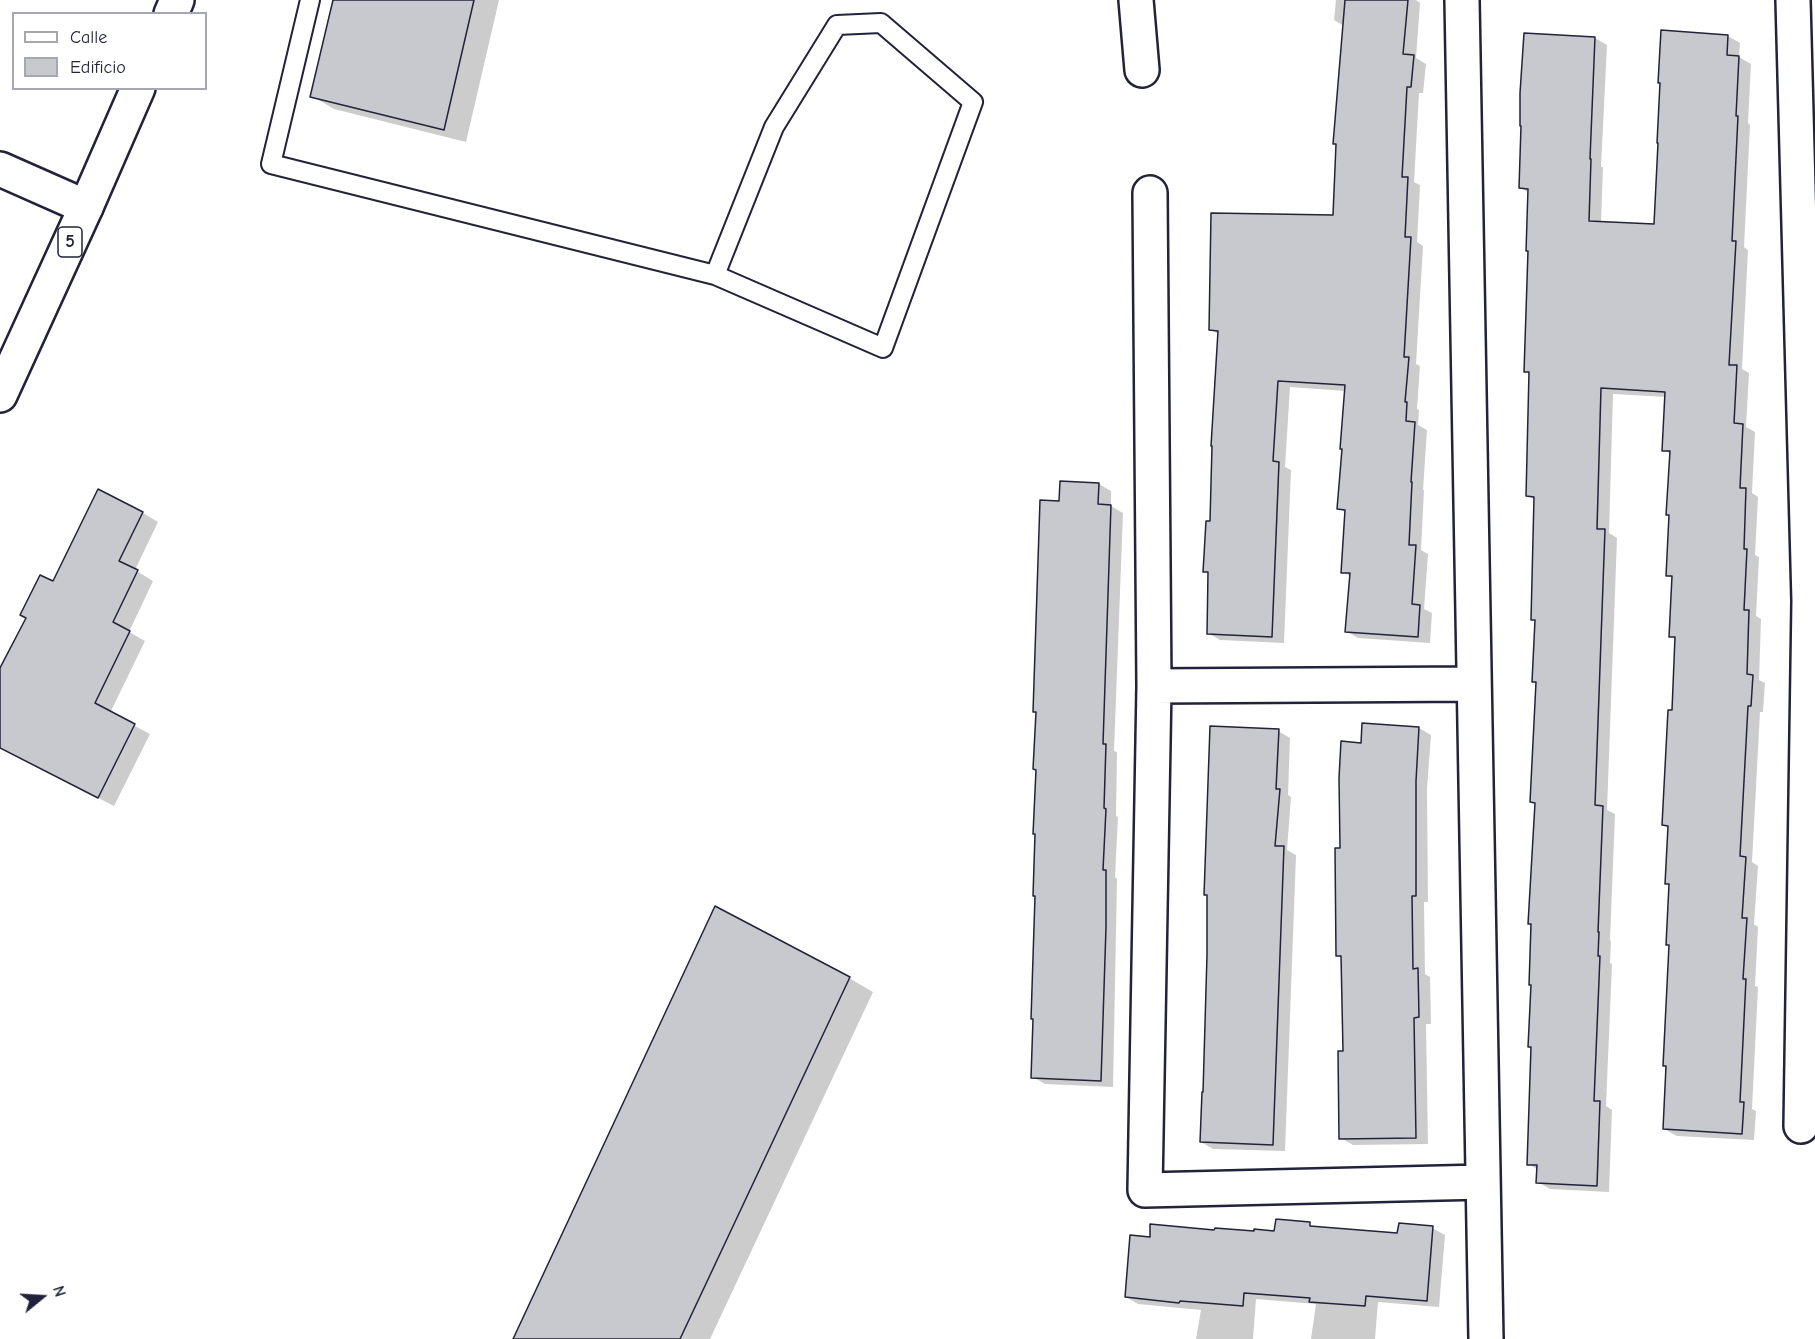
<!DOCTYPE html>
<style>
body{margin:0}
#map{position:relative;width:1815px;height:1339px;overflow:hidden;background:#fff;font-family:"Comic Neue",sans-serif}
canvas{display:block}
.legend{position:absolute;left:12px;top:12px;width:195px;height:78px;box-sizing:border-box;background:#fff;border:2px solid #a7a7b1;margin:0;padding:8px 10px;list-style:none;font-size:18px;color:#22223b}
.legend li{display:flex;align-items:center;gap:12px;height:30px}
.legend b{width:30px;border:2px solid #a7a7b1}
.north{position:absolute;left:12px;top:1267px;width:60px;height:60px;-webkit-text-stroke:4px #fff;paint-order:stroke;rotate:72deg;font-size:16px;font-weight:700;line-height:24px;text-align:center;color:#22223b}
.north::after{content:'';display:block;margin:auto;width:21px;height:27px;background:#22223b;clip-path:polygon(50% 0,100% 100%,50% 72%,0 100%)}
</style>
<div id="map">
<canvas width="1815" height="1339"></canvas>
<ul class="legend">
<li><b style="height:8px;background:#fff"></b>Calle</li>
<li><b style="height:16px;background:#c8c8cf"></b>Edificio</li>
</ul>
<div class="north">N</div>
</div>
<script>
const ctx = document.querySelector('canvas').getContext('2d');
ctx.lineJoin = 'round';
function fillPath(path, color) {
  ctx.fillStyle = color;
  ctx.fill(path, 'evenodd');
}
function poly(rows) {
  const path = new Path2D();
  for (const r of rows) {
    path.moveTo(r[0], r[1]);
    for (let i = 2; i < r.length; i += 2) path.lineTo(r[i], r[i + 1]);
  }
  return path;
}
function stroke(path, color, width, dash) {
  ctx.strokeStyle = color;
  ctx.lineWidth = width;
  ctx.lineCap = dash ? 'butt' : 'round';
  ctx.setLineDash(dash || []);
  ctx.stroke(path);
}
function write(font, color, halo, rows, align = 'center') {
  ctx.font = font + ' "Comic Neue",sans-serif';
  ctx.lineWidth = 4.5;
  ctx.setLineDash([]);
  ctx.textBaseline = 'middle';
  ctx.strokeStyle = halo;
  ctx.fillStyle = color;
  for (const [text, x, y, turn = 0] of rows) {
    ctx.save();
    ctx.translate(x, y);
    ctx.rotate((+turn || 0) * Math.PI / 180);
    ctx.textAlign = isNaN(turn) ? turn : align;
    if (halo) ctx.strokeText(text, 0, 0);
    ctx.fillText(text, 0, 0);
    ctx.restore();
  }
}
fillPath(poly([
 [335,0,499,0,466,142,334,109,312,96],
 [1336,0,1416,0,1420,3,1416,58,1426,64,1423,93,1419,93,1414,182,1420,185,1417,242,1423,246,1416,364,1420,366,1417,409,1419,410,1418,425,1427,430,1423,490,1424,490,1421,550,1428,554,1424,609,1432,613,1430,643,1358,638,1346,631,1351,577,1343,572,1346,513,1338,508,1346,391,1290,387,1285,467,1291,470,1284,643,1220,640,1208,633,1210,574,1205,571,1211,523,1219,335,1211,329,1334,217,1344,26,1334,20],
 [1525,35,1595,38,1607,45,1601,167,1603,167,1601,223,1655,226,1728,36,1740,43,1739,57,1751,64,1748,123,1750,125,1744,247,1748,250,1742,369,1749,373,1746,427,1755,432,1752,493,1758,497,1755,555,1759,557,1756,616,1761,619,1759,680,1765,683,1763,712,1760,712,1752,862,1758,866,1754,924,1758,927,1755,986,1758,987,1752,1109,1756,1111,1754,1140,1677,1136,1664,1129,1668,1067,1664,1065,1670,946,1671,886,1666,883,1669,828,1663,825,1674,712,1677,640,1670,636,1674,579,1667,575,1671,516,1667,514,1671,454,1664,450,1667,397,1613,394,1609,533,1617,538,1607,810,1615,814,1610,940,1611,941,1610,963,1612,964,1606,1106,1612,1110,1609,1192,1550,1189,1538,1182,1538,1170,1529,1164,1536,804,1531,801,1538,683,1533,681,1537,622,1532,619,1535,500,1527,495,1531,374,1525,371,1529,193,1520,187],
 [1099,484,1111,491,1111,506,1123,513,1114,751,1117,752,1116,816,1118,817,1115,877,1117,879,1113,1087,1045,1084,1033,1077,1037,770,1037,713,1035,711,1061,502],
 [143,513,158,522,135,570,153,581,129,632,145,641,110,713,150,734,114,806,0,748,0,672,54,583],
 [1419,728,1431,735,1427,789,1428,902,1424,902,1425,974,1430,977,1431,1024,1426,1024,1428,1144,1353,1145,1341,1138,1344,1052,1342,958,1338,955,1342,850,1362,744],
 [1278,731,1290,738,1288,795,1291,797,1287,850,1296,855,1285,1151,1213,1149,1201,1142],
 [849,978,873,992,710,1339,514,1339],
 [1309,1224,1317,1228,1399,1235,1432,1228,1445,1235,1439,1307,1378,1302,1375,1339,1311,1339,1316,1304,1256,1299,1253,1339,1196,1339,1201,1310,1138,1304,1126,1297,1151,1239,1216,1231,1276,1233]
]), '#0003');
const building = poly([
 [333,0,474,0,444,130,310,97,333,0],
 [1345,0,1408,0,1403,54,1414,55,1411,87,1407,87,1402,177,1408,177,1405,237,1411,237,1404,357,1409,357,1405,402,1407,402,1406,421,1415,422,1411,482,1412,482,1409,545,1416,545,1412,604,1420,605,1418,637,1345,632,1350,573,1341,573,1345,510,1337,509,1342,449,1340,449,1345,385,1278,381,1273,461,1279,462,1272,637,1207,634,1208,572,1203,572,1206,521,1210,521,1212,446,1211,446,1218,331,1209,330,1211,213,1333,215,1336,144,1333,144,1345,0],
 [1661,30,1728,35,1727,55,1739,56,1736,116,1738,116,1732,241,1736,241,1729,365,1737,365,1734,423,1743,424,1740,488,1746,488,1744,549,1747,549,1744,610,1749,610,1747,674,1753,675,1751,706,1748,706,1740,856,1746,857,1742,918,1747,918,1743,979,1746,979,1740,1102,1744,1102,1742,1134,1663,1129,1666,1066,1663,1066,1669,945,1666,945,1669,884,1665,884,1668,826,1662,825,1668,710,1672,710,1675,637,1669,637,1672,576,1666,576,1669,515,1666,515,1670,451,1662,451,1665,392,1601,388,1597,529,1605,529,1595,805,1603,806,1598,932,1599,932,1598,956,1600,956,1594,1101,1600,1101,1597,1186,1536,1183,1537,1165,1527,1165,1531,1047,1528,1047,1531,985,1529,985,1531,924,1528,924,1535,803,1530,802,1536,682,1532,682,1535,620,1531,620,1534,497,1526,496,1529,372,1524,372,1528,251,1526,251,1528,189,1519,188,1521,126,1520,126,1520,93,1524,33,1595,37,1590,159,1591,159,1589,221,1654,224,1658,143,1657,143,1660,83,1658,83,1661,30],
 [1060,481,1099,483,1098,504,1111,505,1103,744,1106,744,1104,808,1106,809,1103,870,1106,870,1106,927,1101,1081,1031,1078,1033,1019,1031,1019,1035,896,1033,896,1035,834,1033,834,1036,770,1033,769,1036,712,1033,712,1040,500,1059,501,1060,481],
 [98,489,143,512,119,561,138,570,113,622,130,631,95,703,135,724,98,798,0,748,0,668,26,618,20,615,40,575,53,581,98,489],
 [1362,723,1419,727,1416,781,1416,896,1412,896,1413,969,1418,968,1419,1017,1414,1018,1416,1138,1339,1139,1338,1051,1343,1051,1341,956,1336,956,1335,848,1340,848,1339,778,1341,741,1361,743,1362,723],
 [1210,726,1279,729,1276,789,1280,789,1275,846,1284,846,1273,1145,1200,1142,1202,1092,1203,1092,1207,955,1207,895,1204,895,1210,726],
 [715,906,850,977,680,1339,513,1339,715,906],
 [1276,1219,1310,1222,1310,1226,1397,1233,1399,1223,1433,1226,1427,1301,1366,1296,1365,1306,1309,1302,1310,1298,1244,1293,1243,1306,1180,1301,1179,1303,1125,1297,1130,1235,1150,1237,1150,1224,1214,1230,1215,1228,1254,1231,1254,1229,1274,1231,1276,1219]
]);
fillPath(building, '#c8c8cf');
stroke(building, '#22223b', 1.5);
const lane = poly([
 [310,0,271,164,715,275,883,348,973,102,881,23,837,25,774,127,715,275]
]);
const street = poly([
 [1136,0,1142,70],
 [1462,0,1486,1339],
 [1793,0,1809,601,1801,1126],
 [0,169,86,207],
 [1150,193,1154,686,1145,1190,1483,1182],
 [1154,686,1474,684]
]);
const primary = poly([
 [171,14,177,0],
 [0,395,86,207,138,88]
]);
stroke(lane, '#22223b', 22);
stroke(street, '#22223b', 38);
stroke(primary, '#22223b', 38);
stroke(lane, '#fff', 18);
stroke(street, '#fff', 33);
stroke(primary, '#fff', 33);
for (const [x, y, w] of [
 [70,242,24]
]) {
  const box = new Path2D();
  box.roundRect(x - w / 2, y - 15, w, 30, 4.5);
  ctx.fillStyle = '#fff';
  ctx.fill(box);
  stroke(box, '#22223b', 1.5);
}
write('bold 18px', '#22223b', null, [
 ["5",70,242]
]);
</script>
